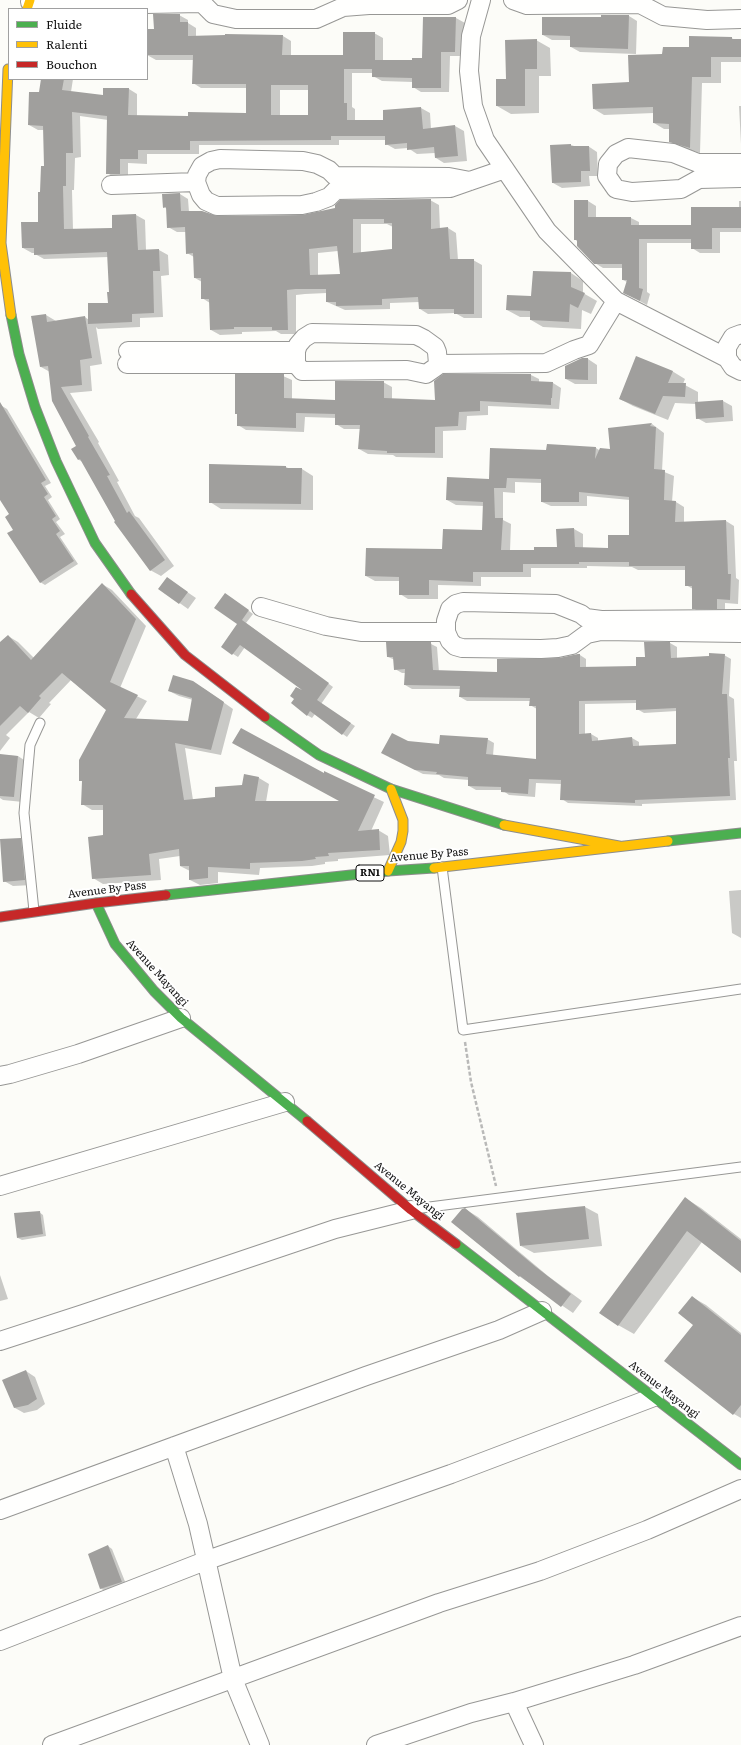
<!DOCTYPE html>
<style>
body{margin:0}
#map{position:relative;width:741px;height:1745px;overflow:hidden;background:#fcfcf8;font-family:Literata,serif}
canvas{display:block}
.legend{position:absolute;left:8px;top:8px;width:140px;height:72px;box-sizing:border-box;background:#fff;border:1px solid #a0a0a0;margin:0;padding:5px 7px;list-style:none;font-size:12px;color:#111}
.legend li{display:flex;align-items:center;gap:8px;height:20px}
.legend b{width:20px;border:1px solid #a0a0a0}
</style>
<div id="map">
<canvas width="741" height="1745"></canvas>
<ul class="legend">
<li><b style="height:5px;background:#4caf50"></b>Fluide</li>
<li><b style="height:5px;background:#ffc107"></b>Ralenti</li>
<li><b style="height:5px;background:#c62828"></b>Bouchon</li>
</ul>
</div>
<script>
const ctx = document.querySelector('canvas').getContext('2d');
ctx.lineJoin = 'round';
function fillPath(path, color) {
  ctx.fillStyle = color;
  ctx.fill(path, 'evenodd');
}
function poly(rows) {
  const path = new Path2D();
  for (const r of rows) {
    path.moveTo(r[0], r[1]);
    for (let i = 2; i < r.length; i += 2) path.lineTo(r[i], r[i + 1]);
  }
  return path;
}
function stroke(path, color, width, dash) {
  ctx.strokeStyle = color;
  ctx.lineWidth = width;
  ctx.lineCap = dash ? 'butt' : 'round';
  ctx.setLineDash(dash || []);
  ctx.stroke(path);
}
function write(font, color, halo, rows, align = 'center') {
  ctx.font = font + ' Literata,serif';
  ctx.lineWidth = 4;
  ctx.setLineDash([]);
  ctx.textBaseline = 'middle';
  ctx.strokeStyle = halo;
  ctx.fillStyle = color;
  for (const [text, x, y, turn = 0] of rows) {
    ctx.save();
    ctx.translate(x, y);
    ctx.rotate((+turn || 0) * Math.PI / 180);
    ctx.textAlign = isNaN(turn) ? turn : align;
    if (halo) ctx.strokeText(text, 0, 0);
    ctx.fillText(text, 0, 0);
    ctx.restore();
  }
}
fillPath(poly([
 [179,15,188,20,188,23,196,28,196,36,283,36,291,41,291,56,344,56,374,33,383,38,383,61,413,61,423,59,424,18,456,18,465,23,464,56,450,56,449,92,421,92,413,87,413,82,382,81,373,76,373,73,352,73,352,107,355,109,355,121,385,121,421,108,430,113,431,129,455,126,464,131,467,161,444,163,436,158,435,153,417,154,408,148,395,149,386,144,386,140,339,140,339,145,199,145,199,154,147,154,147,164,128,163,128,178,116,178,107,173,108,120,80,116,81,157,75,158,74,190,72,190,73,230,113,229,136,215,145,220,146,250,159,250,168,255,169,275,161,276,163,317,140,318,140,327,98,329,96,327,102,364,90,366,92,391,70,393,99,442,98,443,119,481,117,482,135,516,139,518,174,566,161,576,150,570,116,522,83,462,79,460,73,449,78,447,50,372,41,367,46,315,56,321,85,317,89,320,109,304,110,293,109,257,44,259,35,254,35,253,32,253,23,248,39,222,45,167,44,130,38,130,29,125,40,93,42,79,73,79,71,92,104,96,129,89,137,94,137,116,189,117,247,114,247,88,201,88,193,83,194,60,156,60,147,55,147,30,155,30],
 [280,90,309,90,309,116,280,116],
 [629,16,637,21,636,54,580,52,571,47,571,40,552,40,543,35,602,18],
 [731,38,736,40,741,40,741,62,721,62,721,83,702,83,700,153,681,147,670,141,670,129,664,129,654,123,654,113,604,115,594,109,630,83,663,55],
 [536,40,550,48,551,76,539,76,539,113,511,114,497,106,507,80],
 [741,103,741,144,739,106,741,106],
 [571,145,574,146,588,146,597,152,598,176,589,176,590,186,562,188,553,183,552,146],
 [180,194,188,199,189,212,217,218,302,216,430,200,439,205,440,229,448,228,456,233,458,260,473,260,482,265,482,318,464,318,455,313,428,314,420,309,420,302,390,303,390,309,345,310,327,302,327,293,305,294,296,295,296,334,281,334,276,331,242,332,242,334,220,335,211,330,210,303,202,298,202,282,195,278,194,257,187,253,186,232,177,232,168,227,167,209,164,207],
 [361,224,387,224,393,227,393,250,361,253],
 [338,251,341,275,318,276,318,253],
 [588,201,596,206,596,218,631,218,639,222,639,226,692,226,739,208,739,201,741,201,741,232,720,232,720,253,700,253,692,248,692,243,647,243,647,292,650,294,647,305,632,297,627,282,623,280,623,268,603,268,595,263,575,239],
 [571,273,583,281,583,293,597,301,591,314,582,310,581,329,543,327,531,320,531,317,520,317,507,310,532,297],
 [583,359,588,359,597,365,597,384,575,384,566,379],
 [672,371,685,379,683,384,698,392,698,403,723,401,732,406,733,421,706,423,697,418,696,404,675,403,668,420,633,406,620,399],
 [531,375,539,379,539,383,553,383,561,388,559,409,488,406,488,415,467,416,466,430,443,431,443,458,396,457,393,455,368,454,359,449,360,429,344,429,336,424,336,418,305,417,304,432,246,430,238,425,283,376,292,380,292,400,336,401,383,382,392,387,392,399,436,401],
 [2,406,7,409,51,483,45,486,52,497,48,500,60,519,56,522,65,534,60,537,78,564,45,585,40,582,10,515,0,498,0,409],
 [652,424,664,433,662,471,674,476,672,502,676,502,684,507,684,522,726,521,734,526,736,578,739,580,738,604,725,603,725,613,701,613,693,608,693,589,686,585,686,570,638,570,632,567,587,566,587,568,531,568,531,577,481,577,481,586,438,585,438,599,408,599,400,594,400,581,375,581,366,576,443,550,483,531,484,506,456,505,447,500,547,451,596,448,599,450,612,450,609,429],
 [515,482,542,483,542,502,551,506,587,506,587,496,630,500,630,536,609,549,583,548,583,534,574,529,558,530,558,548,535,551,510,551,511,524,503,520,503,492,515,493],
 [286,467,290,469,302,469,313,476,313,510,221,509,210,502],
 [168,579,196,598,188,609,160,589],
 [102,584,112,590,146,626,120,688,147,701,136,719,189,722,193,700,179,696,169,691,203,688,233,709,221,755,185,748,193,800,216,798,243,786,245,775,259,778,269,784,266,802,342,802,324,774,384,802,371,831,378,830,388,836,390,855,338,859,338,861,325,862,325,864,312,866,260,868,259,875,218,872,218,883,200,885,190,880,190,871,180,866,180,856,159,859,161,880,103,884,93,878,104,836,104,810,92,810,82,804,83,782,80,780,107,710,71,680,49,703,51,704,39,718,29,712,6,735,10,738,0,751,0,644,8,636,18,642,34,658],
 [230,597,253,614,246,623,333,687,321,704,355,726,347,737,315,714,312,718,307,715,304,691,245,647,238,657,222,647,238,624],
 [670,643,677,647,677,659,724,655,731,659,729,696,734,699,737,761,734,761,736,800,642,804,642,806,568,803,562,799,562,784,536,783,535,797,509,795,502,790,476,790,469,786,469,780,444,778,439,775,423,774,389,757,440,745,487,739,494,743,493,756,537,760,537,709,530,705,531,701,467,701,460,697,461,689,412,689,405,685,405,673,402,673,395,669,395,660,388,657,431,644,437,647,439,672,498,673,580,655,586,659,586,668,637,667,646,658],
 [637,703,637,709,644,713,677,711,677,745,639,746,639,742,632,738,598,741,598,738,591,734,585,735,585,704],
 [0,755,18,756,27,762,23,802,3,800,0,798],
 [20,839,29,844,33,885,13,886,4,881],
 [741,890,741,938,732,933,729,891],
 [685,1198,701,1208,741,1239,741,1272,702,1242,634,1334,618,1325],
 [585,1207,598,1214,602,1246,534,1253,521,1246],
 [465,1209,478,1217,548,1276,582,1301,573,1313,519,1276],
 [39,1212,43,1215,46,1236,22,1240,18,1238],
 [0,1275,8,1299,0,1301],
 [692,1297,706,1305,741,1333,741,1418,734,1414,694,1325],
 [26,1371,35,1377,45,1404,37,1410,24,1413,15,1408],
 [108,1546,112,1549,126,1584,105,1591,100,1588]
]), '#0003');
fillPath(poly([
 [153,14,180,14,180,22,188,22,188,36,225,35,225,34,283,35,282,55,343,55,343,32,375,32,375,60,412,60,412,58,422,58,423,17,456,17,455,52,441,52,441,88,412,88,412,78,372,77,372,69,344,69,344,103,347,103,347,120,383,120,383,110,421,107,423,129,455,125,458,156,435,158,434,147,407,150,407,143,385,145,385,136,331,136,331,140,190,141,190,150,138,150,138,159,120,159,120,174,106,174,107,116,72,112,73,153,66,153,66,186,63,186,64,229,112,228,112,215,136,214,138,250,159,249,160,271,153,271,154,313,132,314,132,322,88,324,88,303,108,303,107,292,109,292,107,252,34,255,34,248,22,248,21,222,38,222,38,192,40,192,41,166,44,166,43,126,28,125,29,92,39,92,41,79,64,79,62,90,103,95,103,88,129,88,128,115,188,116,188,112,246,113,246,84,192,84,193,55,147,55,147,29,154,29],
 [271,85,308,85,308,115,271,115],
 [601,15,629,15,628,49,570,47,570,36,542,35,542,17,601,17],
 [689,36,732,37,732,39,741,39,741,57,711,57,711,77,692,77,690,148,669,142,669,124,653,123,653,107,593,109,592,84,629,82,628,55,662,54,663,47,689,47],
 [537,39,537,69,525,69,525,106,496,106,496,79,506,79,505,40],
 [571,144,571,146,589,146,590,171,581,171,581,182,552,183,550,145],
 [180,193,181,211,202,211,217,216,302,215,335,208,335,205,340,200,431,199,431,229,448,227,450,259,474,259,474,314,454,314,454,309,419,309,418,297,382,299,382,305,336,306,336,302,326,302,326,289,296,289,287,290,288,330,272,330,272,327,234,327,234,329,210,330,209,299,201,299,201,278,194,278,193,253,186,254,185,227,167,228,166,207,163,208,162,194],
 [353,219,384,219,384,223,392,223,392,249,353,253],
 [337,246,340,274,310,275,309,249],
 [574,200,588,200,588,217,631,217,631,225,691,225,691,207,741,207,741,228,712,228,712,249,691,249,691,239,639,239,639,288,643,289,640,301,623,293,627,280,622,280,622,264,594,264,577,246,577,240,574,240],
 [533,271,571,272,571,287,585,293,578,308,570,304,569,322,530,320,530,311,506,310,507,295,531,296],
 [46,314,47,322,85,316,92,358,80,360,82,385,61,387,89,436,88,437,110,475,107,476,127,513,129,511,165,560,150,571,114,522,115,521,80,459,78,460,71,449,76,446,52,401,48,366,40,367,31,316],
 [636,356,673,371,668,383,686,383,685,397,663,396,655,414,619,399],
 [582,358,588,358,588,380,565,379,565,366],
 [235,374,284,374,284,398,335,400,335,381,384,381,384,398,435,400,434,381,443,374,531,374,531,381,553,382,552,398,551,398,551,405,480,401,480,411,459,412,458,426,435,427,435,453,387,453,387,451,358,449,360,425,335,425,335,414,296,413,296,428,237,426,237,414,235,414],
 [723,400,724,417,696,419,695,402],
 [0,402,46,480,41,483,48,494,44,497,56,516,52,519,60,531,56,534,74,561,40,583,7,533,13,530,5,517,9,514,0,500],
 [652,423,650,426,656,427,654,469,665,470,664,500,676,501,675,522,726,520,728,574,731,574,730,600,717,599,717,609,692,609,692,586,685,586,685,566,629,566,629,562,579,562,579,564,523,564,523,572,473,572,473,582,429,580,429,595,399,595,399,577,365,576,366,548,442,549,443,529,482,530,483,502,446,500,447,477,489,479,490,448,546,450,547,444,596,447,595,459,600,448,610,449,608,428],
 [507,478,541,479,541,502,579,502,579,492,629,497,629,535,608,535,608,548,575,547,574,528,556,529,557,547,534,547,534,550,501,550,503,518,495,518,494,488,506,488],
 [209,464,286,466,286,468,302,468,301,504,209,503],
 [167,577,188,592,179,604,158,589],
 [102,583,136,619,110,682,138,695,124,718,188,721,192,698,168,691,173,675,193,681,224,702,211,750,175,743,184,800,215,797,215,787,242,785,244,774,259,777,255,801,339,801,232,743,241,728,324,773,324,771,375,795,358,831,379,829,380,850,328,853,329,856,315,857,316,859,302,861,250,863,250,869,208,867,208,878,189,880,189,866,180,866,179,849,149,854,151,875,92,879,88,837,103,835,103,805,81,805,82,781,79,781,79,760,106,710,62,673,39,696,41,698,28,713,20,706,0,726,0,642,8,635,31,660],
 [225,593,249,610,242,620,329,683,317,700,351,723,342,735,310,711,307,716,291,703,294,699,290,696,296,687,302,690,240,645,232,655,221,647,237,624,214,608],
 [386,642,431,642,433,670,497,672,497,659,559,658,578,654,580,654,580,667,636,666,636,657,645,657,644,642,670,642,671,658,709,656,709,653,725,654,722,694,727,694,730,758,728,758,730,796,635,800,635,803,560,800,561,780,529,779,528,794,501,792,501,787,468,786,468,777,436,774,437,772,415,770,381,753,392,733,408,741,439,744,440,735,488,738,486,754,536,759,536,706,529,706,530,698,459,697,460,686,404,685,405,669,394,670,393,657,387,657],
 [636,700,636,710,676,708,676,744,633,746,632,737,592,741,591,733,579,734,579,701],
 [0,754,18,756,14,797,0,796],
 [21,838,25,880,3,882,0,839],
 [685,1197,741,1241,741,1273,687,1231,618,1326,599,1313],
 [585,1206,589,1239,520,1246,516,1213],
 [465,1208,536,1267,571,1294,561,1307,520,1276,519,1277,451,1222,462,1209],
 [40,1211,43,1234,17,1238,14,1213],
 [692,1296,741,1335,741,1405,733,1415,664,1361,693,1325,678,1313],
 [26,1370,37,1399,28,1405,14,1408,2,1380],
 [108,1545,122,1582,100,1589,88,1554]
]), '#a09f9d');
const lane = poly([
 [442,867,463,1030,741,989],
 [34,911,24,813,30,745,40,723],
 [414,1209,741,1167]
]);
const street = poly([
 [481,0,471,36,469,71,473,106,485,140,547,231,616,301,727,358],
 [513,0,527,5,640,4,663,16,707,20,741,19],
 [30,2,89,5,202,3,213,14,236,19,316,19,343,7,369,5,448,5,458,0],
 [741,163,698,163,673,153,628,148,616,154,608,164,607,176,616,189,632,192,681,189,699,179,741,178],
 [470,181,449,177,335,176,329,170,317,164,303,161,220,159,211,161,202,166,197,175,196,182,201,195,206,201,217,206,302,205,316,202,329,197,336,190,450,188,470,181,505,169],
 [111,185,196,182],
 [741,334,733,337,727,347,727,358,733,367,741,371],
 [128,351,296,351],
 [127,364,296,364],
 [438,364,437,352,435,347,424,339,416,335,312,333,304,338,298,345,296,351,296,364,302,371,407,370,426,374,436,367,438,364,546,363,574,350,589,345,616,301],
 [261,607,326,626,361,632,446,632],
 [741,619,601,620,586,618,581,614,556,604,463,602,456,604,450,609,446,621,446,632,450,641,455,646,462,648,541,649,558,648,572,645,587,634,601,631,741,633],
 [0,1076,10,1074,78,1054,181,1018],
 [0,1186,285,1102],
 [0,1341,83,1314,335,1229,411,1210],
 [174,1446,198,1524,233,1679,260,1745],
 [0,1510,366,1376,499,1330,542,1311],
 [0,1641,205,1561,451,1474,654,1397],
 [514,1702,534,1745],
 [52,1745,439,1603,540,1571,647,1530,741,1489],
 [376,1745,471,1713,514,1702,634,1665,741,1626]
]);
const fast = poly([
 [11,315,19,354,35,407,56,461,95,543,131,594],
 [265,717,319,755,391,789,504,825],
 [668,841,741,833],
 [166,895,388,871,434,868],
 [96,903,115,944,154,991,181,1018,307,1121],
 [456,1244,741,1465]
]);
const slow = poly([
 [27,9,30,0],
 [8,69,1,243,11,315],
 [504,825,619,846],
 [434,868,668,841],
 [388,871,401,842,403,831,403,820,391,789]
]);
const jam = poly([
 [131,594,185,655,265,717],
 [0,917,96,903,166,895],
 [307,1121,411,1210,456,1244]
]);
stroke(lane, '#979795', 11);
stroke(street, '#979795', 20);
stroke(fast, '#8d8d8c', 11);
stroke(slow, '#8d8d8c', 11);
stroke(jam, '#8d8d8c', 11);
stroke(poly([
 [465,1042,471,1082,496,1186]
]), '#b9b9b8', 2.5, [4, 2]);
stroke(lane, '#fffffe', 9);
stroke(street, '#fffffe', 18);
stroke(fast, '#4caf50', 9);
stroke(slow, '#ffc107', 9);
stroke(jam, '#c62828', 9);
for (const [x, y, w] of [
 [370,873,28]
]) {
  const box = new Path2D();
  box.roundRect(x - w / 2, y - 8, w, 16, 3);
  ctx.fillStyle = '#fff';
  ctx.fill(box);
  stroke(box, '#111', 1);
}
write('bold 10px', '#111', null, [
 ["RN1",370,873]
]);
write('11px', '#111', '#fff', [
 ["Avenue By Pass",429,855,-5],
 ["Avenue By Pass",107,890,-7],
 ["Avenue Mayangi",157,973,48],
 ["Avenue Mayangi",409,1191,39],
 ["Avenue Mayangi",664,1390,38]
]);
</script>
